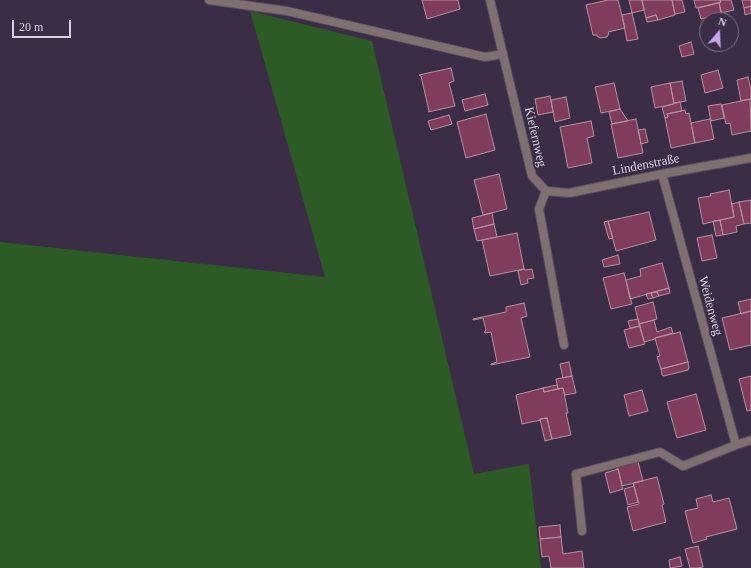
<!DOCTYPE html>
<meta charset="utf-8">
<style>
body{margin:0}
#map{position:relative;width:751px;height:568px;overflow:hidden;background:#3b2d46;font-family:"Times New Roman",serif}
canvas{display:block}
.north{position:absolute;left:699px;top:12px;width:40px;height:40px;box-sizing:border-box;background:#3b2d46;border:1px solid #7b6f84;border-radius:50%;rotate:19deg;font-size:11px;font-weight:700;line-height:16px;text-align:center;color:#dad2e2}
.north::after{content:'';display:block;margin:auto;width:14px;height:18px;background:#c5a6f0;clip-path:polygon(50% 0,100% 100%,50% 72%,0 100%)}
.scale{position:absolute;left:12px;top:20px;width:59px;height:18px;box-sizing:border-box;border:2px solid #dad2e2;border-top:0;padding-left:5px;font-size:12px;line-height:14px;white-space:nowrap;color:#dad2e2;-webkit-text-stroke:3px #3b2d46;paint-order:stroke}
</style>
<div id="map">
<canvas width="751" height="568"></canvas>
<div class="north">N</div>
<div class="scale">20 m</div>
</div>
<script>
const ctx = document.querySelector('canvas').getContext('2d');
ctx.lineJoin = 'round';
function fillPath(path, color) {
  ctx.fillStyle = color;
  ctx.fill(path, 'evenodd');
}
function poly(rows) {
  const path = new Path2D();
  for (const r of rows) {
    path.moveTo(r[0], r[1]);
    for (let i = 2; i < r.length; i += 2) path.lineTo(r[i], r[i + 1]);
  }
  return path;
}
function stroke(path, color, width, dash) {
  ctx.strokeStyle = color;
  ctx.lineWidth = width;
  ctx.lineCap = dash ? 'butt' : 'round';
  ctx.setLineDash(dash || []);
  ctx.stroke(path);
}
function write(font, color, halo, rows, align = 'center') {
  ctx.font = font + ' "Times New Roman",serif';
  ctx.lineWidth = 4;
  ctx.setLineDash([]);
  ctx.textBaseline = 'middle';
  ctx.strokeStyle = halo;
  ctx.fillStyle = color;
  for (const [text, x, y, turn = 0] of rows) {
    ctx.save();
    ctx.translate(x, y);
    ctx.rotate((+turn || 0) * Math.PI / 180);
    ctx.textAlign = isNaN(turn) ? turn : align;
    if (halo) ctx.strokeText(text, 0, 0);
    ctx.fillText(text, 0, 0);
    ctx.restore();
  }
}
fillPath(poly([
 [250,11,372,41,474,474,529,464,541,568,0,568,0,242,325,277]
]), '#2c5b26');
const building = poly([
 [422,0,458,0,460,9,427,19,422,0],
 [608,0,618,0,625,28,608,32,609,33,607,37,600,38,597,36,597,35,593,35,586,5,608,0],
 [629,0,642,0,644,10,632,13,629,0],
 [642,0,672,0,675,15,658,20,656,15,646,18,642,0],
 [672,0,682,0,685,12,675,14,672,0],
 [694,0,720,0,721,2,696,8,694,0],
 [720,0,731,0,734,10,721,13,719,3,721,2,720,0],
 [742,0,751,0,751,6,744,8,742,0],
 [719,3,722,14,701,19,698,8,719,3],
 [751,6,751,13,745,15,744,8,751,6],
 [632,13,638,39,627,41,622,15,632,13],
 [656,15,658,20,647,22,646,18,656,15],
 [691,42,694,54,682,57,679,46,691,42],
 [451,68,454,81,449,83,455,106,428,112,429,111,421,76,419,75,451,68],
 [718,70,723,88,705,93,701,75,718,70],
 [748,77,751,90,751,100,750,99,741,101,737,80,748,77],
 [682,81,686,101,674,103,670,83,682,81],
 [614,83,620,109,601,113,595,87,614,83],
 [670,83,674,104,655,108,651,87,670,83],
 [485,94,488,105,465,111,462,100,485,94],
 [550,96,553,112,538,115,535,99,550,96],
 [566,97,570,118,555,122,551,100,566,97],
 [750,99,751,131,732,135,730,123,726,124,722,105,750,99],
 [680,102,682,111,667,114,668,117,665,118,662,107,680,102],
 [721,104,724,118,711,121,708,106,721,104],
 [620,109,628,121,612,124,609,112,620,109],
 [685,110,686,114,689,113,695,143,671,148,665,118,668,117,667,114,685,110],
 [486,114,495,150,466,158,457,122,486,114],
 [449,115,452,124,431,130,428,121,449,115],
 [636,119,643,153,618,158,611,124,636,119],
 [710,119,714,139,695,143,691,123,710,119],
 [591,121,594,136,587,138,592,163,568,168,560,127,591,121],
 [645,129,648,142,641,144,638,130,645,129],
 [499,174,507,209,483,215,474,180,499,174],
 [729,190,734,217,703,224,698,198,711,196,710,194,729,190],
 [751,200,751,223,744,224,739,202,751,200],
 [739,202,744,224,736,226,737,232,723,235,720,220,734,217,732,204,739,202],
 [649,212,656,240,616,251,608,221,649,212],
 [492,213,494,224,474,229,472,218,492,213],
 [720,220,723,235,716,236,713,221,720,220],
 [608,221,613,238,609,239,604,222,608,221],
 [494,224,497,237,477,241,474,229,494,224],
 [517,233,524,269,490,276,482,240,517,233],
 [712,235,717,258,702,261,697,238,712,235],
 [618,255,620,264,604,267,602,260,618,255],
 [662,263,669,288,630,299,626,280,641,276,640,269,662,263],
 [524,269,525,270,532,269,534,278,527,279,528,283,521,285,518,271,524,269],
 [624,273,632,304,611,309,603,278,624,273],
 [669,288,670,293,659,296,657,292,651,293,653,298,648,299,646,294,669,288],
 [657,292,659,296,653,298,651,293,657,292],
 [751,299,751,311,741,314,738,302,751,299],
 [653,302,657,319,639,324,635,307,653,302],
 [524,303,527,316,521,318,530,357,491,365,491,364,497,362,491,332,485,333,485,331,486,330,483,318,473,320,473,319,506,312,506,307,524,303],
 [751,311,751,345,730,350,722,318,751,311],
 [638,319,640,326,630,328,628,321,638,319],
 [654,320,657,332,671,327,673,333,655,338,655,339,644,342,639,324,654,320],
 [640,326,645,344,629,348,624,330,640,326],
 [680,332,688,362,661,369,657,357,660,356,655,338,680,332],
 [569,362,572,376,563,378,560,364,569,362],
 [688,362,689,368,688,370,664,376,662,375,661,369,688,362],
 [572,376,576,393,565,395,563,388,558,389,556,379,572,376],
 [751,376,751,410,747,411,739,379,751,376],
 [557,385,558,389,544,392,543,388,557,385],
 [543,388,544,392,563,388,568,413,566,413,571,435,552,439,547,418,540,419,541,420,522,424,516,395,543,388],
 [642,390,648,411,629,416,624,395,642,390],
 [696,394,706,430,677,438,667,402,696,394],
 [547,418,552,439,545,441,540,419,547,418],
 [638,462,643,481,622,486,618,469,617,470,617,467,638,462],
 [618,469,623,489,610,493,605,473,618,469],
 [657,477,664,504,662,505,666,522,633,531,627,507,639,504,633,483,657,477],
 [634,486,638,502,628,505,624,489,634,486],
 [711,495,713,502,729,498,737,529,706,537,707,539,693,543,685,511,698,508,696,499,711,495],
 [560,525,561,537,540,539,539,527,560,525],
 [561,537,563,554,582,551,584,568,551,568,549,556,542,557,540,539,561,537],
 [698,546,703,567,697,568,690,568,685,549,698,546],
 [680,557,682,566,670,568,669,560,680,557]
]);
fillPath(building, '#803c5c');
stroke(building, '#b591a0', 1);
const service = poly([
 [209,0,287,11,485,57,503,54],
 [582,531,576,474,660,452,683,466]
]);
const minor = poly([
 [490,0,532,176,546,191],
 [662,174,736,445],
 [546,191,569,193,662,174,751,158],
 [546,191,539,209,564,345],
 [683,466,736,445,751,440]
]);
stroke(service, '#584b62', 10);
stroke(minor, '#584b62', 10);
stroke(service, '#7f6f70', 8);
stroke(minor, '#7f6f70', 8);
write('13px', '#dad2e2', '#3b2d46', [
 ["Kiefernweg",535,137,77],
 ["Lindenstraße",646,165,-11],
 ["Weidenweg",710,306,75]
]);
</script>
